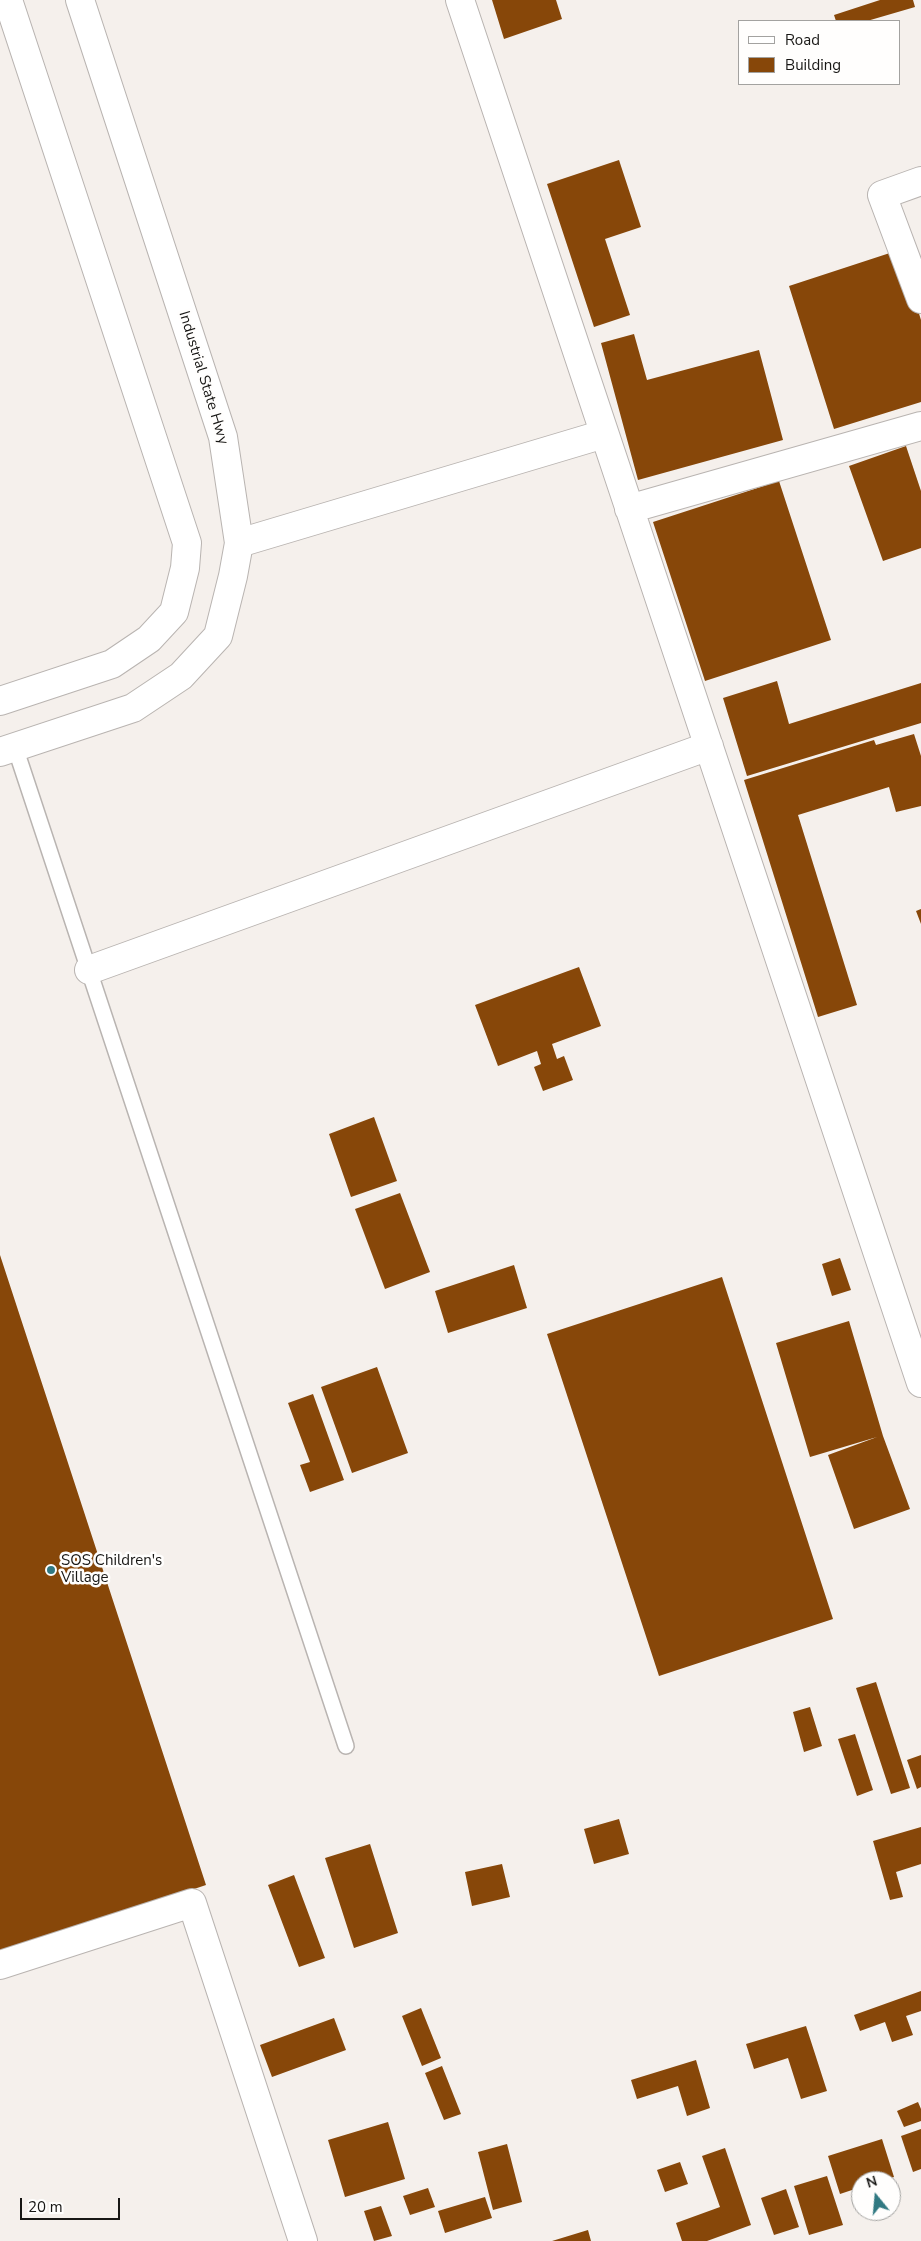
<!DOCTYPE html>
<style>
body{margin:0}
#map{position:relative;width:921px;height:2241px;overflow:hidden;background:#f5f0ec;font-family:"Nunito Sans",sans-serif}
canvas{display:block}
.legend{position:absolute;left:738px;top:20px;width:162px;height:65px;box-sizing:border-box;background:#fffefd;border:1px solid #a3a2a0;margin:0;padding:6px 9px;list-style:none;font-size:15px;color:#181715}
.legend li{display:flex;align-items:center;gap:10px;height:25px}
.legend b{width:25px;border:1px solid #a3a2a0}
.north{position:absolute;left:851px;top:2171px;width:50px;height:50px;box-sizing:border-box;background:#fffefd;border:1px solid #a3a2a0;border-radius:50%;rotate:343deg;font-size:14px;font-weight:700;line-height:20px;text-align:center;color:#181715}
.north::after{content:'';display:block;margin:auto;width:18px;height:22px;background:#317982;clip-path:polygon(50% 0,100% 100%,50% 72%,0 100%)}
.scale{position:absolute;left:20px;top:2198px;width:100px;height:22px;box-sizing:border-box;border:2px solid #181715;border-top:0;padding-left:6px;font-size:15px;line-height:18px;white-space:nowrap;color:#181715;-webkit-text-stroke:4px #fffefd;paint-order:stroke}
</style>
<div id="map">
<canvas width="921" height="2241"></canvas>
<ul class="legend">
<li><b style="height:6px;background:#fff"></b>Road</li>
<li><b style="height:14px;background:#874709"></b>Building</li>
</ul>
<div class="north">N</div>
<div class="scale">20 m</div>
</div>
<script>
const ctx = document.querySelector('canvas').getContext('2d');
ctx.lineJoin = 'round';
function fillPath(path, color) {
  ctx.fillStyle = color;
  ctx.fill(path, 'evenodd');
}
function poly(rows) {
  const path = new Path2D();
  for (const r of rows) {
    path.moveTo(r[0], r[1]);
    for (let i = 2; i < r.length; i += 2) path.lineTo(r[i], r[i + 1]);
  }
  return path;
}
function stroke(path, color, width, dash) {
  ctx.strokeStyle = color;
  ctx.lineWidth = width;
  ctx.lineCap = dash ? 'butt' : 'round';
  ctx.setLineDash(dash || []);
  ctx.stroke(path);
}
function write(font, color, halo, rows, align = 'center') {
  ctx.font = font + ' "Nunito Sans",sans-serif';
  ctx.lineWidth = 5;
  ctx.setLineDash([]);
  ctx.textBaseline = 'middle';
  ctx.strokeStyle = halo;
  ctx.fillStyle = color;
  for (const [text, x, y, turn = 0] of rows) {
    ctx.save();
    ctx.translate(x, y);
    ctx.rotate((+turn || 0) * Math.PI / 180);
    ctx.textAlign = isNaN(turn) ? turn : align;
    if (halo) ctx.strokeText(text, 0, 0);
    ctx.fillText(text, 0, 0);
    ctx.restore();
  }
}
fillPath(poly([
 [492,0,556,0,562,19,504,39],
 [880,0,913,0,915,7,867,21,836,21,834,15],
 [619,160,641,227,605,239,630,315,594,327,547,184],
 [899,250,921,320,921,402,834,429,789,286],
 [634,334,647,380,759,350,783,440,638,480,601,343],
 [906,446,921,491,921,548,883,561,849,466],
 [779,481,831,640,705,681,653,522],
 [777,681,789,724,921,683,921,723,747,776,723,698],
 [914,734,921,756,921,806,896,812,889,787,798,815,857,1005,818,1017,744,780,874,740,876,745],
 [921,909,921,924,916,911],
 [579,967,601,1026,552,1044,557,1059,564,1056,573,1080,543,1091,534,1067,541,1064,537,1051,498,1066,475,1005],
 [374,1117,397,1181,351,1197,329,1134],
 [400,1193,430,1272,385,1289,355,1209],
 [0,1255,206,1885,0,1954],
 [840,1258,851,1290,832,1296,822,1264],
 [514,1265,527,1308,448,1333,435,1291],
 [722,1277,833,1619,659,1676,547,1334],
 [849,1321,883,1436,910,1509,854,1529,828,1455,877,1437,810,1457,776,1343],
 [377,1367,408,1453,352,1473,321,1387],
 [313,1394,344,1480,310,1492,300,1465,310,1462,288,1403],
 [876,1682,910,1788,891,1794,856,1688],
 [810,1707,822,1746,804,1752,793,1712],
 [855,1734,873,1790,857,1796,838,1739],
 [921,1755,921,1787,917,1789,907,1760],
 [619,1819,629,1854,594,1864,584,1829],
 [921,1827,921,1864,896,1872,903,1897,890,1900,873,1841],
 [370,1844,398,1933,354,1948,325,1858],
 [502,1864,510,1897,472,1906,465,1872],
 [294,1875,325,1958,299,1967,268,1885],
 [921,1991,921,2011,906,2016,913,2035,892,2042,885,2022,860,2031,854,2015],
 [421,2008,441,2058,422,2066,402,2016],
 [334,2018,346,2050,272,2077,260,2045],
 [806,2026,827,2091,801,2099,788,2058,754,2069,746,2044],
 [696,2060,710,2108,687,2116,678,2086,637,2099,631,2080],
 [442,2066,461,2114,444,2120,425,2073],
 [918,2102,921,2109,921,2121,904,2127,897,2111],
 [388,2122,405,2179,345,2197,328,2140],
 [921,2129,921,2169,913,2172,901,2136],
 [882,2139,894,2177,880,2181,861,2181,861,2187,840,2194,828,2156],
 [507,2144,522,2202,493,2210,478,2152],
 [725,2148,751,2225,707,2241,682,2241,676,2223,720,2207,702,2156],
 [680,2162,688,2184,665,2192,657,2170],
 [827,2176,843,2225,809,2235,794,2186],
 [428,2188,435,2207,410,2215,403,2196],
 [786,2189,799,2227,774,2235,761,2198],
 [485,2197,492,2218,445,2233,438,2211],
 [381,2206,392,2236,374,2241,364,2211],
 [588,2230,591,2241,552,2241]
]), '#874709');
const lane = poly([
 [15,747,346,1746]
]);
const street = poly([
 [460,0,921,1383],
 [921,181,882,195,921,299],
 [629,509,921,426],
 [239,543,604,434],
 [89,970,709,746],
 [0,1965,192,1903,303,2241]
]);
const secondary = poly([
 [0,701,112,664,149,639,174,612,185,568,187,543,8,0],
 [0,752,133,708,181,676,218,636,233,576,239,543,223,437,80,0]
]);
stroke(lane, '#b9b4b1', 18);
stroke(street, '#b9b4b1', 30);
stroke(secondary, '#b9b4b1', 30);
stroke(lane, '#fff', 15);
stroke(street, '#fff', 28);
stroke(secondary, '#fff', 28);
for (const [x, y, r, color] of [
 [51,1570,5,"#317982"]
]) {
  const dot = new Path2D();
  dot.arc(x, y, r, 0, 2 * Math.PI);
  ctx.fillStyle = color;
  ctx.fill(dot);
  stroke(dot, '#fffefd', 2);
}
write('15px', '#181715', '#fffefd', [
 ["Industrial State Hwy",203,378,73]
]);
write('15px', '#181715', '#fffefd', [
 ["SOS Children's",61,1561],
 ["Village",61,1578]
], 'left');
</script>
